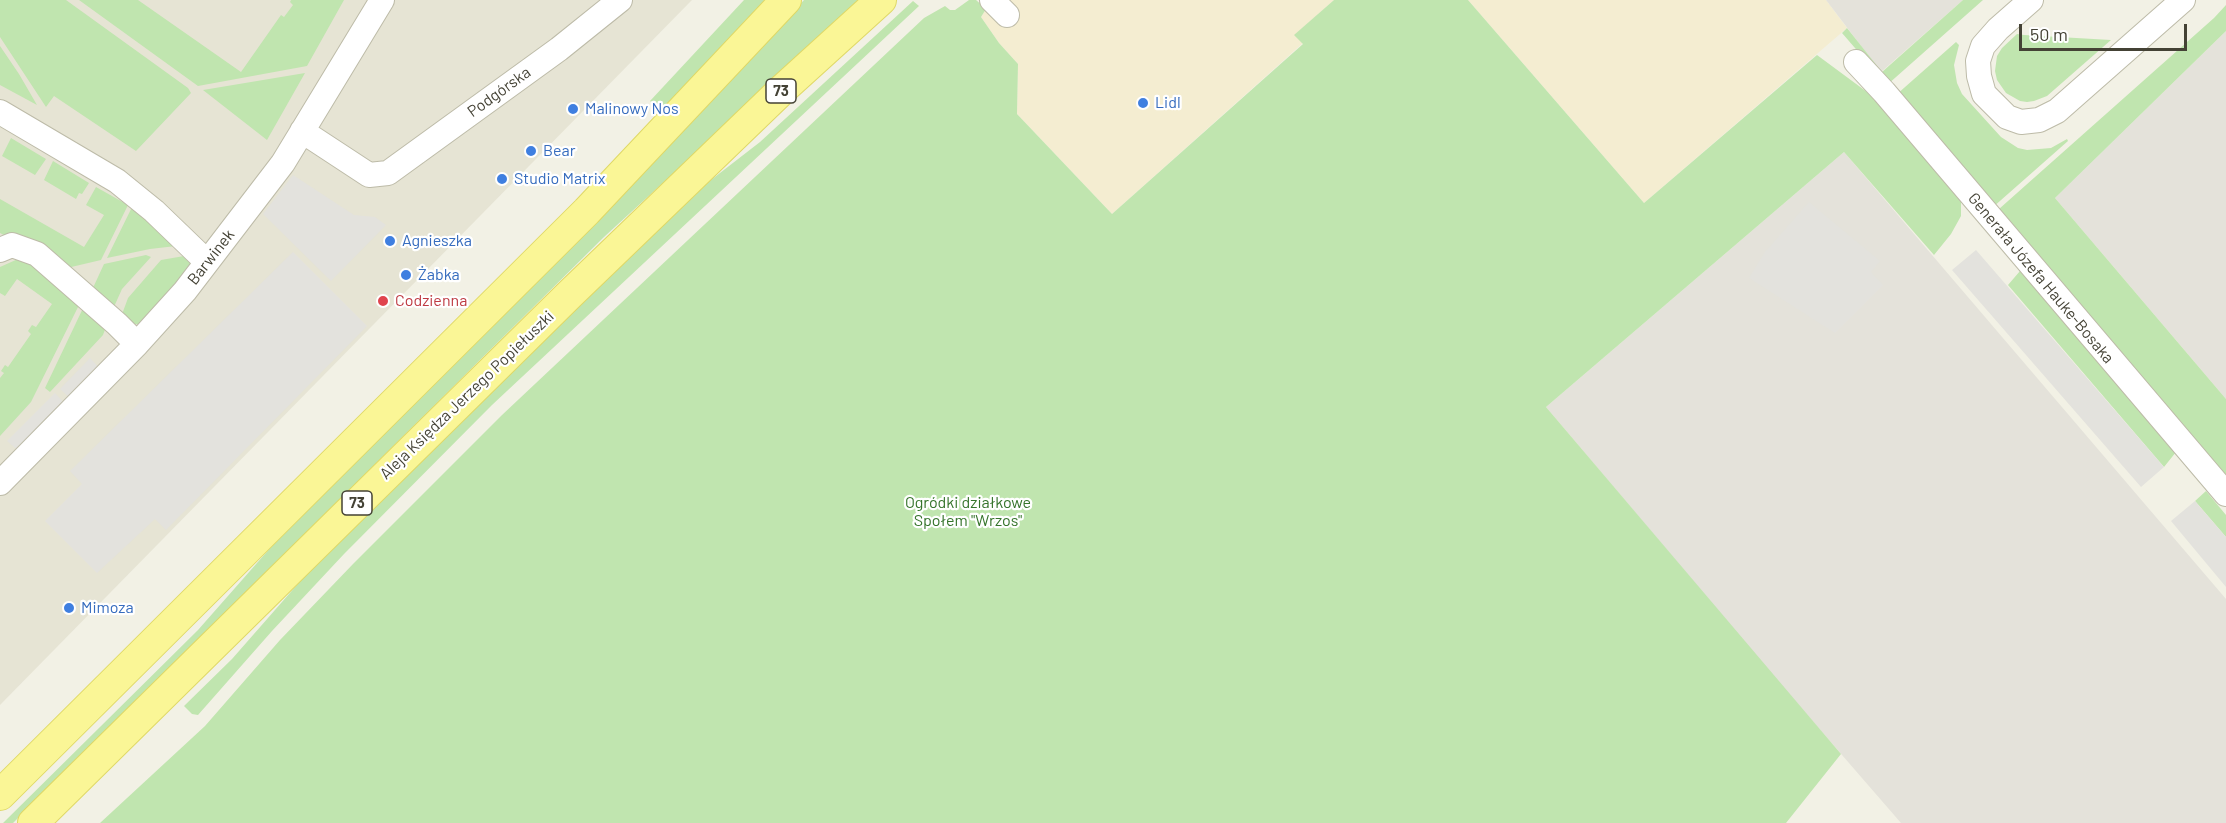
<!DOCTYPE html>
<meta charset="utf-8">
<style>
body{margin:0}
#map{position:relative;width:2226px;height:823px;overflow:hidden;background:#f2f1e5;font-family:Barlow,sans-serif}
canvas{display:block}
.scale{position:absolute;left:2019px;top:24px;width:168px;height:27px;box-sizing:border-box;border:3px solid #444235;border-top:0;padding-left:8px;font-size:18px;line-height:21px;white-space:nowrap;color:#444235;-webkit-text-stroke:4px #fff;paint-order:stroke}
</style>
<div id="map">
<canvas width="2226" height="823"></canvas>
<div class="scale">50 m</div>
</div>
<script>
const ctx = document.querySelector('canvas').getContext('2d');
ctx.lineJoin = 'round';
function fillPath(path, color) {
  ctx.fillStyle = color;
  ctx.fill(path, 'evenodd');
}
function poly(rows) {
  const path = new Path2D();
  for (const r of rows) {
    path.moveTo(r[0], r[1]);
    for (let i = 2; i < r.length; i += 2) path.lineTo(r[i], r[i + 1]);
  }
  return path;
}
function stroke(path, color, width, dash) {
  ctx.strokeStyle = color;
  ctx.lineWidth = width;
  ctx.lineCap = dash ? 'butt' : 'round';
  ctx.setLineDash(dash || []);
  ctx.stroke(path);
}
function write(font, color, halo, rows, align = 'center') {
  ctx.font = font + ' Barlow,sans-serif';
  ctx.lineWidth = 4.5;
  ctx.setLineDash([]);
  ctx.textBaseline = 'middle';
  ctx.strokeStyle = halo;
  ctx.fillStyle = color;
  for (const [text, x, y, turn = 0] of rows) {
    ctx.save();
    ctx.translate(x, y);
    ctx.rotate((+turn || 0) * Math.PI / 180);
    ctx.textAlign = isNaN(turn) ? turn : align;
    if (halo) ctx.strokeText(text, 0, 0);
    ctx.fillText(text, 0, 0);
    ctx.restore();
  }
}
fillPath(poly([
 [0,0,692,0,0,705]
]), '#e6e4d4');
fillPath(poly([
 [997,0,1334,0,1295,35,1303,43,1112,214,1017,114,1018,64,999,43,981,17,986,9],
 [1468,0,1826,0,1847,28,1644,203]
]), '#f4edd1');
fillPath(poly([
 [1826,0,1963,0,1881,72],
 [2226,31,2226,399,2055,198],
 [1844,152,2226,599,2226,823,1901,823,1770,672,1546,407]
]), '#e4e2da');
fillPath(poly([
 [0,0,66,0,188,88,191,93,136,151,54,96,46,107,0,37],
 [79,0,138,0,241,72,281,15,284,17,293,5,290,2,291,0,344,0,307,66,198,86],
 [744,0,767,0,662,112,650,101],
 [804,0,862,0,604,237,13,823,3,823,198,630,279,538,593,224],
 [969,0,976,0,986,9,981,17,999,43,1018,64,1017,114,1112,214,1303,44,1294,35,1334,0,1468,0,1644,203,1817,55,1867,92,1884,109,1961,200,1961,216,1951,234,1934,255,1844,152,1546,407,1841,754,1786,823,100,823,205,726,280,640,353,564,502,415,924,18,945,6,950,10,955,10],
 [1963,0,1983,0,1887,85,1842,33,1847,28,1882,72],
 [913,1,919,6,492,405,344,554,272,631,198,715,192,714,184,706,232,659,332,545,689,197,760,142],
 [2226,5,2226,31,2055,198,2226,399,2226,477,1999,209,2214,18],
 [2017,34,2024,35,2111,40,2047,96,2034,101,2027,102,2020,101,2006,93,1997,80,1995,71,1997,56,2002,48],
 [1956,42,1959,45,1954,65,1957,83,1962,94,2001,137,2018,148,2027,150,2051,148,2067,139,2068,141,1992,208,1896,95],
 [0,46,19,74,37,105,0,85],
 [305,73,267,140,203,90],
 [11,138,46,159,35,175,2,156],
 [53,161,89,183,82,194,79,193,76,199,44,180],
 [96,187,128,205,101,260,67,268,0,233,0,199,84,247,104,215,86,205],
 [134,203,176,246,150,249,107,258],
 [146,255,151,257,122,289,113,309,92,290,104,264],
 [184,256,192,265,143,324,134,324,121,317,128,298,161,260],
 [18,259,32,265,79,305,31,402,0,436,0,378,4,373,1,371,5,365,8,367,31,334,28,331,32,325,36,327,52,304,17,279,5,296,0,293,0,267],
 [2020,271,2176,452,2164,467,2008,285],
 [85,304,107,324,103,335,50,392,45,388],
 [2206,491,2226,515,2226,537,2195,501]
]), '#c0e5af');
fillPath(poly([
 [293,175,354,215,375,217,386,225,331,281,263,214],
 [1809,202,1880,261,1871,272,1883,285,1835,333,1749,278,1765,252],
 [1976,250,2164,467,2141,487,1952,270],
 [293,252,367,326,166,530,155,519,97,573,45,521,82,484,70,471],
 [90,358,101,370,72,400,60,389],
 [55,393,67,406,20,452,7,441],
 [2195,501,2226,537,2226,587,2171,521]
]), '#e3e2dd');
const minor = poly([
 [992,0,1007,15],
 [2031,0,1998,29,1983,46,1978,61,1979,76,1984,94,2007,117,2021,122,2039,120,2057,111,2183,0],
 [1856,62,1884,92,2226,494],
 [0,112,117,181,154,211,207,262],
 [302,131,369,175,388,173,559,49,620,0],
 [0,250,12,245,37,254,117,324,137,344],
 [0,483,137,344,185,291,283,163,382,0]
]);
const major = poly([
 [0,795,587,211,786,0],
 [33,823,569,295,784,88,881,0]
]);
stroke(minor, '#bdbba8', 26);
stroke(major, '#dfd866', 32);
stroke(minor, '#fff', 24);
stroke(major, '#faf696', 30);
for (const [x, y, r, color] of [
 [1143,103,6,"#3f7fe0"],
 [573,109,6,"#3f7fe0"],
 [531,151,6,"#3f7fe0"],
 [502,179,6,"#3f7fe0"],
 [390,241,6,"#3f7fe0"],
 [406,275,6,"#3f7fe0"],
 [383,301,6,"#e0444e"],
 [69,608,6,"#3f7fe0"]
]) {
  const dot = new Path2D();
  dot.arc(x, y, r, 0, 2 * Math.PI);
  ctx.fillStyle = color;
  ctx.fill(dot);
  stroke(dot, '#fff', 2);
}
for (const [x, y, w] of [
 [781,91,30],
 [357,503,30]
]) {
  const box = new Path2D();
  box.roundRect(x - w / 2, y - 12, w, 24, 4.5);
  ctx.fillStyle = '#fff';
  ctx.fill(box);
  stroke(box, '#444235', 1.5);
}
write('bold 15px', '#444235', null, [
 ["73",781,91],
 ["73",357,503]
]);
write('16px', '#444235', '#fff', [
 ["Podgórska",499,92,-36],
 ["Barwinek",211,257,-52],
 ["Generała Józefa Hauke-Bosaka",2041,278,50],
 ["Aleja Księdza Jerzego Popiełuszki",467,395,-44]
]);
write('16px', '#366cbe', '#fff', [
 ["Lidl",1155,103],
 ["Malinowy Nos",585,109],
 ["Bear",543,151],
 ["Studio Matrix",514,179],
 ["Agnieszka",402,241],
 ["Żabka",418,275],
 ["Mimoza",81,608]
], 'left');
write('16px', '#be3a42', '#fff', [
 ["Codzienna",395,301]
], 'left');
write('16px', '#35742b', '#fff', [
 ["Ogródki działkowe",968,503],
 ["Społem \"Wrzos\"",968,521]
]);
</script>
